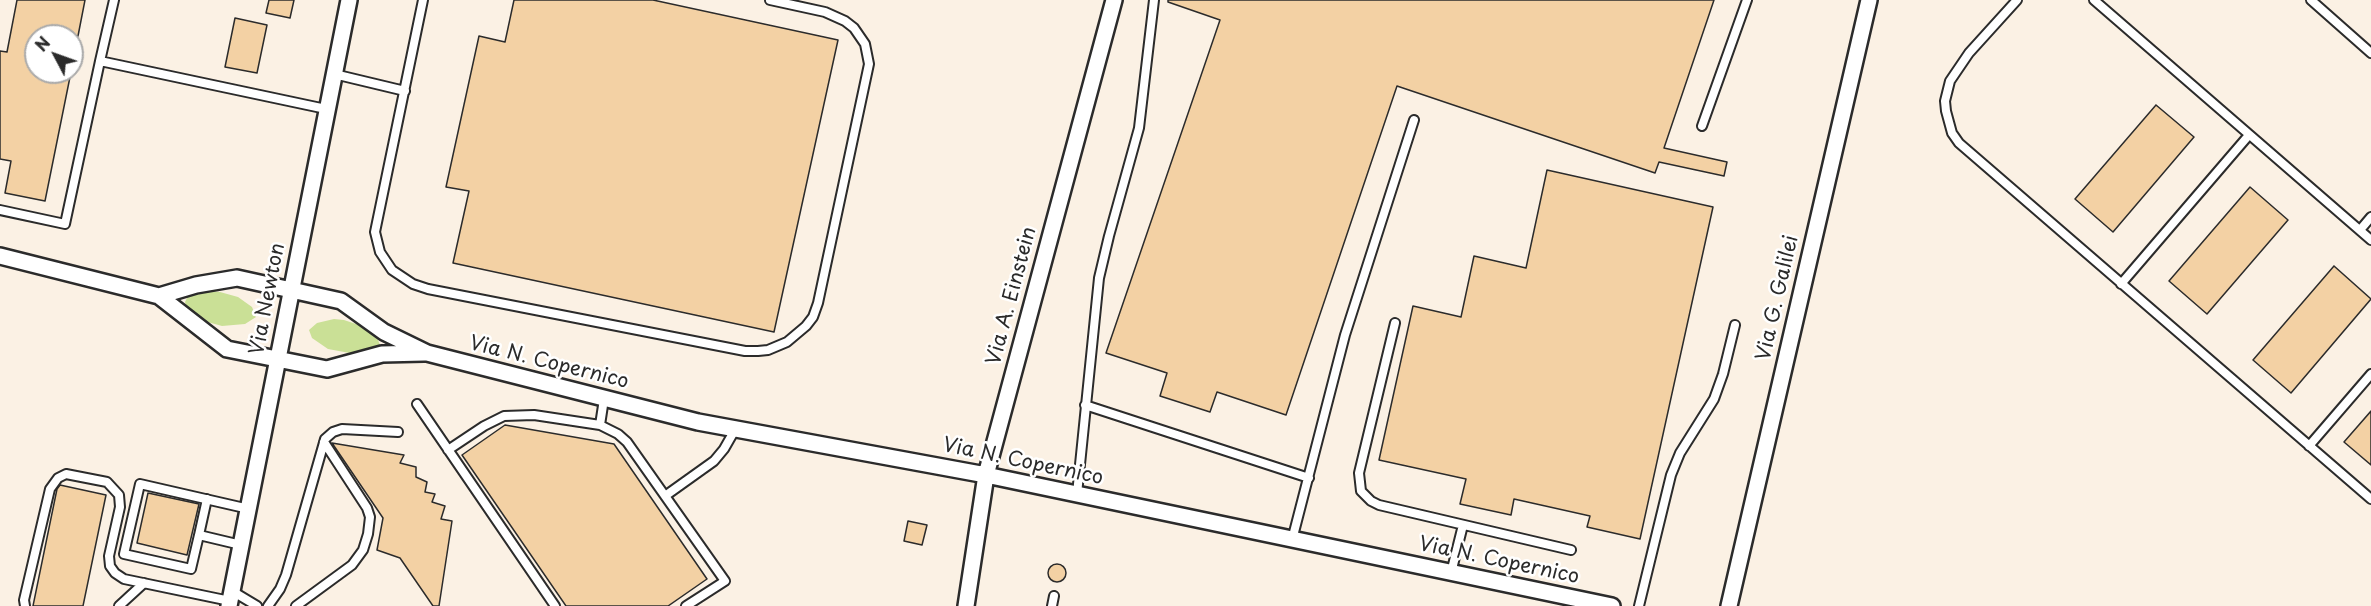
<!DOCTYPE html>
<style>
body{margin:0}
#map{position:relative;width:2371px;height:606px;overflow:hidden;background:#fff;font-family:"Playpen Sans",sans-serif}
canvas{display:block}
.north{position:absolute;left:24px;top:24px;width:60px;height:60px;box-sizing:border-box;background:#fff;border:2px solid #aaa;border-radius:50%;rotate:311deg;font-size:16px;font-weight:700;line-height:24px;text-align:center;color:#2b2b2b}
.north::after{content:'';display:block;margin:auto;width:21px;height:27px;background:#2b2b2b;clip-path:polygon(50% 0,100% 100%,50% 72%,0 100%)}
</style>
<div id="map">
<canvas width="2371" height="606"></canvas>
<div class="north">N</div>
</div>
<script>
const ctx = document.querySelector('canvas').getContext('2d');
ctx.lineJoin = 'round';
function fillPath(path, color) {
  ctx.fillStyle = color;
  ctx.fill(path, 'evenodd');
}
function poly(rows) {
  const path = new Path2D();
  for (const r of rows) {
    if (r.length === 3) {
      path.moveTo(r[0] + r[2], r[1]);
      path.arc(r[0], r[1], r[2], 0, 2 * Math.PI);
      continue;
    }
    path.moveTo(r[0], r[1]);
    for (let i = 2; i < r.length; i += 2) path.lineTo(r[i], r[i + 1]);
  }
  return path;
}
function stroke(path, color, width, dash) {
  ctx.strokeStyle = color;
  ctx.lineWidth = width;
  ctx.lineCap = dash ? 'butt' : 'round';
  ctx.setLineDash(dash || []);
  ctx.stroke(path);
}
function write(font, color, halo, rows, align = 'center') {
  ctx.font = font + ' "Playpen Sans",sans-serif';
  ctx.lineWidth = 5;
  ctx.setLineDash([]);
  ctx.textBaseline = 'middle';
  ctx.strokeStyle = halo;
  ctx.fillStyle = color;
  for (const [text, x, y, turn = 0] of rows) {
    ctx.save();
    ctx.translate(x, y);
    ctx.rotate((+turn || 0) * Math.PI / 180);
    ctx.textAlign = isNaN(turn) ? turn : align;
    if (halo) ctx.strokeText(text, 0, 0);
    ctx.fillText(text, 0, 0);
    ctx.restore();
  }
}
fillPath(poly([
 [0,0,2371,0,2371,606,0,606],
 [36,36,72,36,72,72,36,72]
]), '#fbf1e4');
fillPath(poly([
 [210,291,220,292,238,297,252,307,256,317,245,324,222,326,204,321,187,309,185,302,188,296],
 [334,319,344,320,362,326,376,335,380,345,355,354,328,349,312,338,309,330,317,323]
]), '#cae096');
const building = poly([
 [17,0,85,0,78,36,36,36,36,72,71,72,45,201,5,193,11,161,0,159,0,51,7,52,17,0],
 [269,0,294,0,290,18,266,13,269,0],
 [514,0,653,0,838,40,774,332,453,263,469,191,446,187,479,36,505,42,514,0],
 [1168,0,1714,0,1664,148,1727,162,1724,176,1659,162,1655,173,1397,86,1286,415,1217,392,1210,412,1160,396,1167,373,1106,353,1220,20,1168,2,1168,0],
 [235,18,267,25,257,73,225,67,235,18],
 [2156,105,2194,137,2113,232,2075,199,2156,105],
 [1547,170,1713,207,1640,539,1587,527,1590,516,1514,499,1511,515,1460,504,1466,479,1379,460,1413,306,1461,317,1474,256,1526,268,1547,170],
 [2250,187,2288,220,2207,314,2169,281,2250,187],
 [2334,266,2371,299,2291,393,2253,360,2334,266],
 [2371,411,2371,465,2344,442,2371,411],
 [505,425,614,444,707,579,668,606,566,606,462,455,505,425],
 [332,443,404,455,400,463,416,467,416,477,427,482,425,492,435,494,432,502,445,506,441,519,452,521,439,606,433,606,400,558,377,550,383,518,332,443],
 [60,485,106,495,83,606,33,606,57,489,60,485],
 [148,493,199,504,187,555,137,543,148,493],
 [908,521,927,525,922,545,904,541,908,521],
 [1057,573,9]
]);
fillPath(building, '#f3d1a4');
stroke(building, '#2b2b2b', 1.5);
const service = poly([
 [423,0,375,232,380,252,392,270,413,284,428,289,745,351,758,351,768,350,787,342,806,326,813,317,818,303,869,64,865,44,854,28,845,21,825,12,770,0],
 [2017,0,1969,53,1950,81,1945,101,1946,111,1952,133,1959,143,2371,499],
 [2094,0,2371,240],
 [2311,0,2371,53],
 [100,61,114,0],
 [334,74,405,91],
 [1702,126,1747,0],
 [0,210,65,224,100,61,326,109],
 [2360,230,2371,217],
 [2121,284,2249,135],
 [1395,323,1359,473,1361,491,1371,501,1379,505,1571,550],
 [417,404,555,606],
 [1085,405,1309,478],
 [600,425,618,434,627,442,725,581,686,606],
 [2309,446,2371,374],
 [448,450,484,426,504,416,534,415,600,425,604,399],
 [1077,494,1099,278,1109,236,1139,128,1154,0],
 [665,496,714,461,724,449,736,428],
 [199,535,207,499],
 [1292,540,1345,335,1414,120],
 [241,545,199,535,191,569,124,554,140,484,249,509],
 [1451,573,1463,525],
 [232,591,257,606],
 [25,606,24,600,50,489,58,478,66,474,107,482,119,495,120,507,109,556,110,566,115,573,124,579,230,601],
 [119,606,144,583],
 [268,606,280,589,286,575,325,439,333,432,342,429,398,432],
 [296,606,352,565,363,550,368,534,370,517,367,508,324,442],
 [1052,606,1054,596],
 [1639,606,1671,475,1680,453,1714,399,1723,374,1735,325]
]);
const minor = poly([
 [0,256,159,296,227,349,327,369,382,354,424,353],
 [159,296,196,285,237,278,341,301,384,332,427,353,698,422,986,475,1612,606],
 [229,606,349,0],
 [966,606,986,475,1114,0],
 [1729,606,1869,0]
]);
stroke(service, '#2b2b2b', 12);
stroke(minor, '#2b2b2b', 20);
stroke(service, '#fff', 8);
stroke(minor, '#fff', 15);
write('20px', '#2b2b2b', '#fff', [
 ["Via A. Einstein",1012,296,-75],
 ["Via G. Galilei",1778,298,-77],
 ["Via Newton",268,299,-79],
 ["Via N. Copernico",549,363,14],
 ["Via N. Copernico",1023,462,12],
 ["Via N. Copernico",1499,561,12]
]);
</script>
